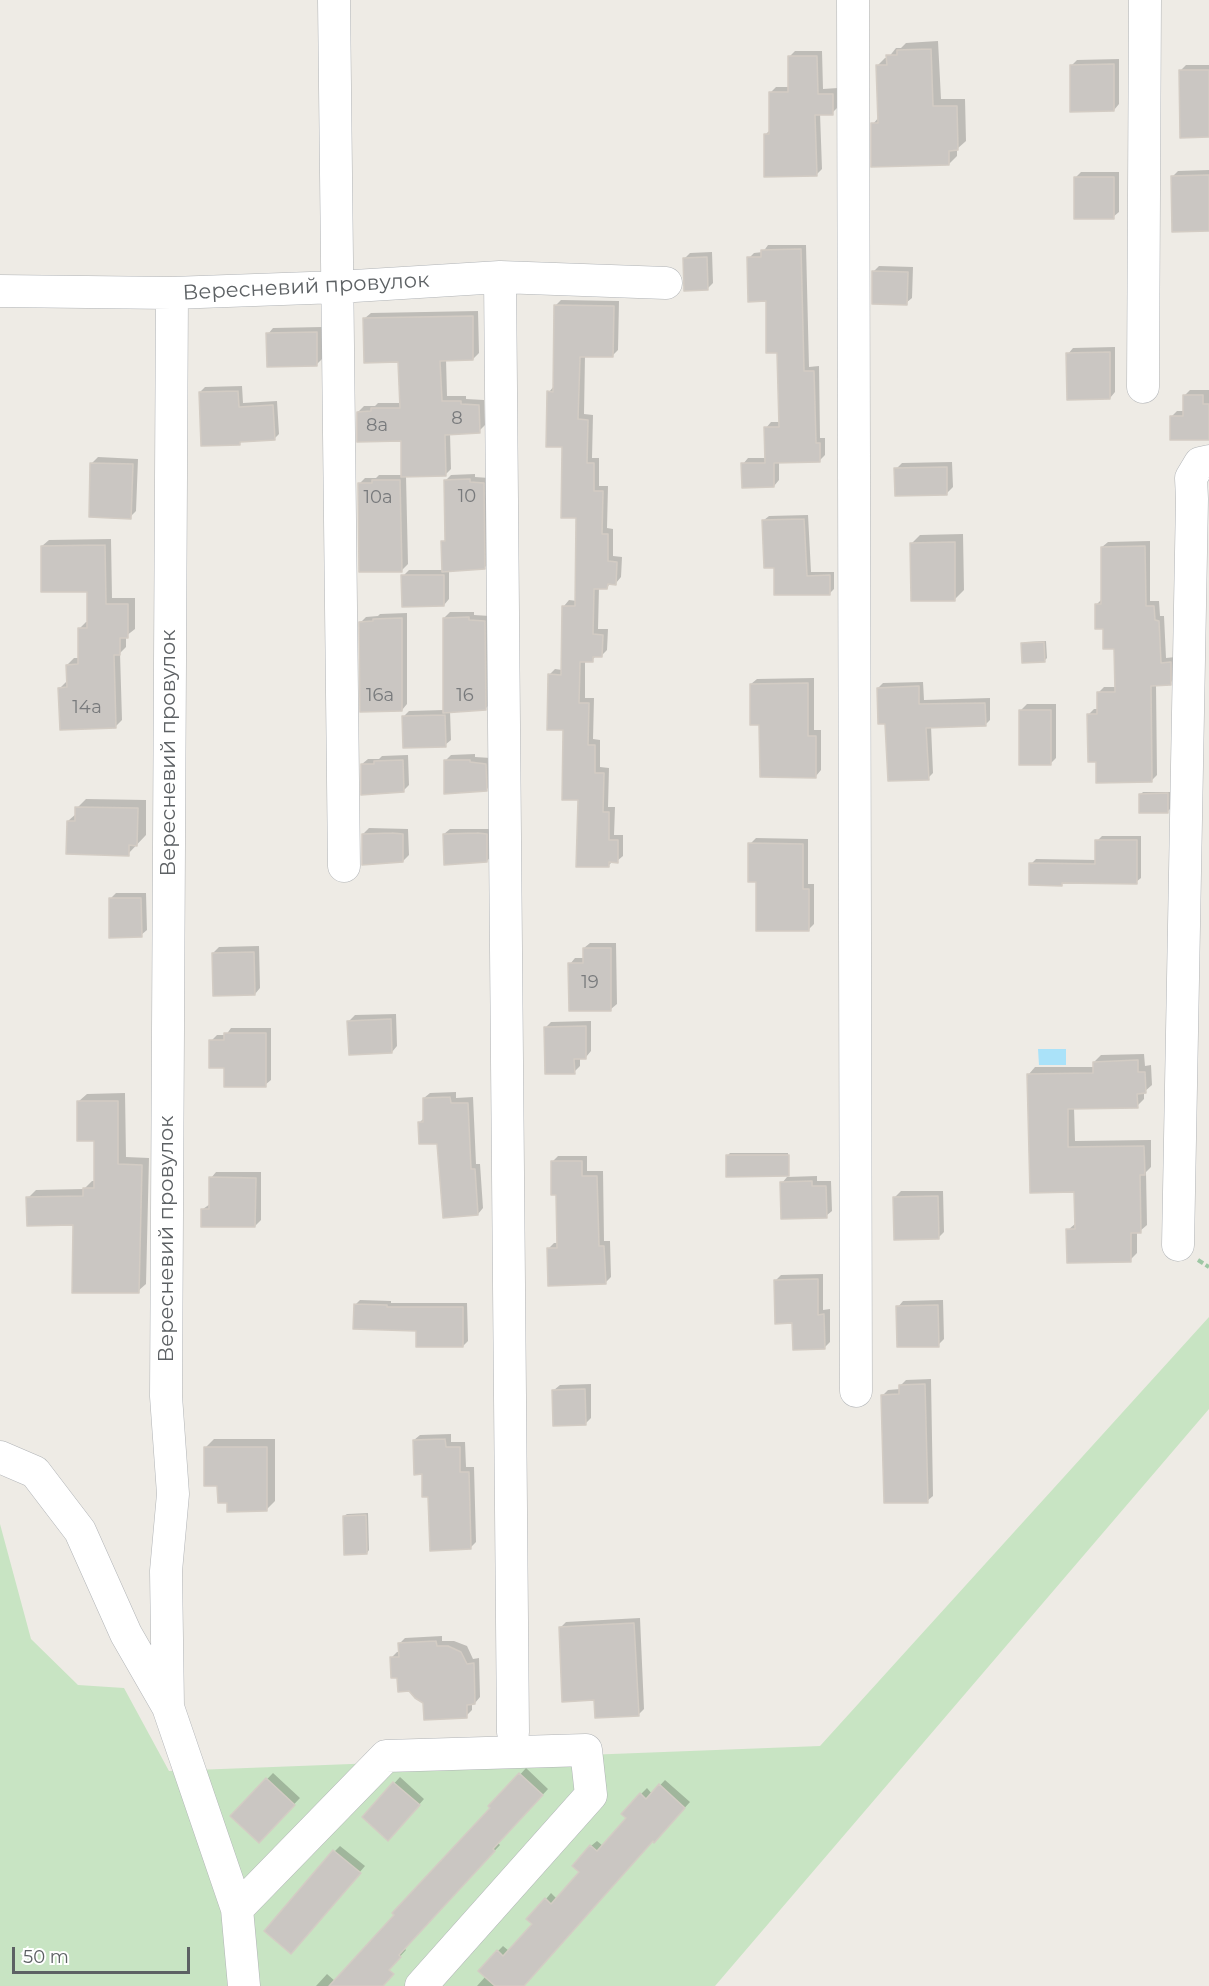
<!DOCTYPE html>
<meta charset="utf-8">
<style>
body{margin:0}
#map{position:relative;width:1209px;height:1986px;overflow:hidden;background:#eeebe5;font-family:Montserrat,sans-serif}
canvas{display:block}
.scale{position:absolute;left:12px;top:1947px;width:178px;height:27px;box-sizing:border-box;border:3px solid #5d6164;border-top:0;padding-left:8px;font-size:18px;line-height:21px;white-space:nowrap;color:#5d6164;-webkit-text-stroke:4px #fff;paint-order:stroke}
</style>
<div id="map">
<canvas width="1209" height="1986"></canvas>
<div class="scale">50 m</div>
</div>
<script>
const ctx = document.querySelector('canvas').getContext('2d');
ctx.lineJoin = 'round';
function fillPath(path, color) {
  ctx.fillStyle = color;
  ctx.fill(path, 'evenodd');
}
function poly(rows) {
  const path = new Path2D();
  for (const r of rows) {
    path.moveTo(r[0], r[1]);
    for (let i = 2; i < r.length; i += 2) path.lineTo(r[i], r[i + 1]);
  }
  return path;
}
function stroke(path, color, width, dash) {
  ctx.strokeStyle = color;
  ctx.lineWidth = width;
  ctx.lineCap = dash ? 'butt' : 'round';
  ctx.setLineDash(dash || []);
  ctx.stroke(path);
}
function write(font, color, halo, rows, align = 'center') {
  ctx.font = font + ' Montserrat,sans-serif';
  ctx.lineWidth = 6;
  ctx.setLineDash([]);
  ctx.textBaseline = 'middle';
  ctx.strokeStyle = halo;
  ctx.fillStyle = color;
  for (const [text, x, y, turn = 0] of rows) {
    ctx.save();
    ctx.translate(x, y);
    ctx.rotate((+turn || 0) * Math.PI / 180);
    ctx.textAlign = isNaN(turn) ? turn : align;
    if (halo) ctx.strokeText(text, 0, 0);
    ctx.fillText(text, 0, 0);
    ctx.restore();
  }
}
fillPath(poly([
 [1209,1317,1209,1409,715,1986,0,1986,0,1524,31,1639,78,1685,124,1688,169,1771,820,1746]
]), '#c8e4c3');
fillPath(poly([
 [1038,1049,1066,1049,1066,1065,1039,1065]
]), '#aae2f9');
fillPath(poly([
 [938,41,941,99,965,99,966,141,957,149,957,156,949,164,873,124,879,117,877,66,885,58,888,58,896,48,901,48,906,43],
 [795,51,822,51,823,89,838,88,838,107,832,113,820,113,822,169,816,175,765,135,771,129,770,93,776,87,790,87,789,57],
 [1119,59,1119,104,1114,110,1071,66,1077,60],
 [1186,65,1209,65,1209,136,1180,71],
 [1209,170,1209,230,1172,177,1178,171],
 [1081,172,1119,172,1119,212,1113,217,1075,178],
 [768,245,806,245,809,367,819,366,820,438,825,438,825,455,820,460,779,461,779,480,774,486,743,464,748,458,766,458,766,428,771,422,780,422,778,351,767,300,749,258,754,253,763,252],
 [712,252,713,283,708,288,684,259,690,253],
 [879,266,913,267,912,298,906,303,873,272],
 [561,300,619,301,618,350,612,356,585,355,584,414,593,415,592,458,599,458,599,486,608,486,607,528,613,529,613,556,622,557,621,577,616,583,611,583,607,587,599,587,598,629,608,629,607,650,601,656,597,655,592,660,585,660,585,698,594,698,593,739,600,740,600,767,609,768,608,807,615,807,614,835,623,835,623,856,617,861,613,861,608,866,549,675,555,669,562,670,564,606,569,600,577,601,578,516,564,446,549,392,554,386,555,306],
 [478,311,479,353,473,359,446,359,447,396,466,396,466,399,484,400,485,425,479,431,450,433,451,469,445,475,406,476,408,564,402,570,359,484,365,478,376,478,379,475,403,475,402,440,358,412,364,406,375,406,378,403,401,403,400,360,365,318,371,313],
 [322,327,322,359,317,364,268,334,273,328],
 [1115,347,1115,392,1110,398,1068,354,1073,348],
 [242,386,243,403,277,401,279,434,274,439,242,441,240,443,200,392,205,387],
 [1190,390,1209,390,1209,439,1171,417,1177,411,1184,411,1184,396],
 [98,457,138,459,136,511,130,517,92,463],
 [952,462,953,487,947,493,896,469,902,463],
 [475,474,475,477,489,478,490,562,484,568,449,570,449,599,444,605,403,576,409,570,443,570,443,542,447,538,445,481,451,475],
 [808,515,811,572,834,572,834,589,830,593,775,566,764,520,769,516],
 [963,534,964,590,955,599,911,544,920,535],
 [111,539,112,598,135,598,135,629,126,636,126,647,120,653,122,720,115,727,60,688,67,681,67,665,74,658,79,658,79,629,86,622,89,622,88,590,42,546,49,540],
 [1150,541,1150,601,1159,601,1160,616,1164,616,1166,658,1176,657,1175,678,1170,683,1156,684,1157,775,1151,781,1097,761,1088,715,1094,709,1099,709,1098,693,1104,687,1116,687,1116,648,1105,627,1096,605,1102,599,1102,547,1108,542],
 [450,612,474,612,474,615,490,616,491,703,485,709,450,711,451,740,445,745,403,717,409,711,444,710,444,618],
 [407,613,407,704,402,710,361,622,366,617,378,616,380,614],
 [1046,641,1047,658,1044,661,1023,644,1025,642],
 [814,678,814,730,821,730,821,770,816,776,761,723,751,684,757,679],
 [923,682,924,700,990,698,990,720,985,725,931,726,933,773,928,778,886,722,878,688,883,683],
 [1027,704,1056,704,1056,758,1050,764,1021,710],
 [475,754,475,757,491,758,492,784,486,790,445,761,451,755],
 [408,755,409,785,403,791,362,764,368,759,379,759,382,756],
 [1143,792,1170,792,1170,809,1167,812,1141,794],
 [86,799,146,800,146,835,128,854,68,821,77,813,77,808],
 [369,828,408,829,409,855,403,861,363,834],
 [450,829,492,829,492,855,487,861,444,834],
 [1102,836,1141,836,1141,878,1136,882,1064,882,1061,884,1031,864,1036,859,1097,860,1097,841],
 [756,838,808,839,808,884,814,884,814,924,808,930,758,881,750,844],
 [116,893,146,893,147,930,141,935,110,899],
 [590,943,616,943,617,1004,611,1009,570,964,575,958,584,958,584,948],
 [259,946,260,988,255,994,213,953,219,947],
 [396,1014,397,1046,392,1052,349,1021,355,1015],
 [591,1021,591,1051,586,1057,580,1057,580,1066,574,1072,546,1027,551,1022],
 [231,1028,271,1028,271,1080,265,1085,225,1066,211,1041,217,1035,226,1035],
 [1144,1054,1145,1066,1151,1065,1152,1085,1144,1092,1144,1099,1137,1106,1074,1108,1075,1141,1151,1140,1151,1167,1146,1172,1147,1225,1140,1231,1137,1231,1137,1253,1130,1260,1068,1230,1076,1223,1075,1191,1029,1074,1035,1067,1095,1067,1094,1062,1101,1055],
 [456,1092,456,1098,473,1097,476,1164,480,1164,483,1208,478,1214,438,1142,419,1123,425,1117,424,1098,430,1093],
 [125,1093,126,1157,149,1158,146,1284,138,1291,74,1224,28,1198,36,1190,84,1189,92,1181,95,1181,96,1140,79,1101,87,1094],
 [730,1153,788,1153,788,1174,727,1156],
 [558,1156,587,1156,587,1171,603,1171,604,1241,610,1241,611,1277,605,1283,548,1249,554,1243,559,1243,558,1193,552,1162],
 [216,1172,261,1172,261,1220,255,1226,203,1209,210,1204,211,1178],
 [817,1176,817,1181,831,1181,832,1211,826,1216,782,1183,787,1177],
 [901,1191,943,1191,944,1232,938,1238,895,1197],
 [823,1274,823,1310,830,1309,830,1342,824,1348,793,1321,776,1280,781,1275],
 [360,1300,391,1301,391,1303,467,1303,468,1341,463,1346,418,1330,356,1304],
 [943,1300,944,1339,938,1345,898,1307,903,1301],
 [931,1379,933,1496,927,1501,883,1395,888,1390,900,1389,900,1386,906,1380],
 [591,1384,591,1418,585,1424,554,1390,560,1385],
 [451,1434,451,1442,465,1442,466,1467,474,1467,476,1542,470,1548,429,1495,414,1440,420,1435],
 [214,1439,275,1439,275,1501,266,1510,228,1502,219,1484,205,1448],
 [368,1513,369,1550,367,1553,344,1516,347,1514],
 [640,1618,644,1709,638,1715,595,1698,560,1628,566,1622],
 [442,1636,442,1641,454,1641,467,1646,473,1659,479,1658,480,1697,475,1703,472,1703,472,1710,466,1716,424,1702,399,1677,391,1658,397,1652,400,1652,400,1643,405,1638],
 [526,1768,548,1789,498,1843,500,1845,404,1948,406,1950,373,1986,316,1986,327,1974,336,1982],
 [273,1773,300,1798,259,1841,232,1816],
 [400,1777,424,1799,394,1833,364,1817],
 [665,1780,690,1802,660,1835,653,1840,522,1986,477,1986,486,1976,498,1951,503,1946,509,1951,534,1924,546,1899,551,1893,557,1899,581,1872,574,1866,591,1846,597,1841,603,1846,628,1818,623,1814,641,1794,647,1788,652,1794],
 [340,1846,365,1866,296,1946,335,1851]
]), '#0003');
const building = poly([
 [931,49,933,106,957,106,958,150,949,151,949,165,871,167,871,123,878,123,876,65,887,65,886,55,897,55,897,50,931,49],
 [788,56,817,56,818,94,833,94,833,115,815,115,817,176,764,177,764,134,769,134,769,92,788,92,788,56],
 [1114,64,1114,111,1070,112,1070,65,1114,64],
 [1179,70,1209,70,1209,137,1180,138,1179,70],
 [1209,175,1209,231,1172,232,1171,176,1209,175],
 [1074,177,1114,177,1114,219,1074,219,1074,177],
 [801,249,804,371,814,371,816,443,820,443,820,462,774,463,774,487,742,488,741,463,765,463,764,427,779,427,777,353,766,353,766,301,748,302,747,257,761,257,761,250,801,249],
 [707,257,708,290,684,291,683,258,707,257],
 [872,271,908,272,907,305,872,304,872,271],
 [554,305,614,306,613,357,580,357,578,419,588,420,587,463,594,463,594,491,603,491,602,534,608,534,608,561,617,562,616,585,608,584,607,589,594,589,593,634,603,635,602,657,593,657,593,662,580,662,579,703,589,703,588,745,595,745,595,773,604,773,603,812,609,812,609,840,618,840,618,863,609,862,609,867,576,867,578,800,562,800,563,730,547,730,548,674,561,675,562,606,575,606,576,518,561,518,562,447,546,447,547,391,553,392,554,305],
 [473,316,473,360,440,361,442,401,461,401,461,404,479,405,480,433,445,435,446,476,401,477,401,441,357,442,357,412,371,411,371,408,400,408,398,362,364,363,363,318,473,316],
 [317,332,317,366,267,367,266,333,317,332],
 [1110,352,1110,399,1067,400,1066,353,1110,352],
 [238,391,239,407,273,405,275,440,240,442,240,445,201,446,199,392,238,391],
 [1183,395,1203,395,1203,404,1209,404,1209,440,1170,440,1170,416,1183,416,1183,395],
 [90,463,133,464,131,519,89,517,90,463],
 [947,467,947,495,895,496,894,468,947,467],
 [470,479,470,482,484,483,485,569,442,572,441,541,445,541,444,480,470,479],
 [372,480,400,480,402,572,359,572,358,483,372,483,372,480],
 [804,519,807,576,830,575,830,595,774,595,774,568,764,568,762,520,804,519],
 [955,542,955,601,911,601,910,543,955,542],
 [105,545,106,604,128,604,128,638,120,638,120,655,114,655,116,728,60,730,58,688,67,687,66,665,78,664,78,628,87,628,87,592,41,592,41,546,105,545],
 [1145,546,1146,606,1154,606,1155,620,1159,621,1161,663,1171,662,1171,685,1151,686,1152,782,1096,783,1096,762,1088,762,1087,714,1097,714,1097,692,1115,692,1114,649,1103,649,1103,629,1095,629,1095,604,1101,604,1101,547,1145,546],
 [401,575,444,575,444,606,402,607,401,575],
 [469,617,469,620,485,621,486,710,443,713,443,618,469,617],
 [402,618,402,711,360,712,359,622,373,621,373,619,402,618],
 [1044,642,1045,662,1022,663,1021,643,1044,642],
 [808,683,808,736,816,736,816,778,760,777,759,725,750,725,750,684,808,683],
 [919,686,919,704,985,703,986,726,926,728,929,780,888,781,885,724,878,724,877,688,919,686],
 [1019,710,1051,710,1051,765,1019,765,1019,710],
 [445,715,446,747,403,748,402,716,445,715],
 [403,760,404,792,361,795,361,764,374,764,374,761,403,760],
 [444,760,470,760,470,762,486,764,487,791,444,794,444,760],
 [1168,793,1168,813,1139,813,1139,794,1168,793],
 [75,807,138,808,137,846,129,845,129,856,66,854,67,821,75,821,75,807],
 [392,833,403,834,403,862,362,865,362,834,392,833],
 [477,833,487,834,487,862,444,865,443,834,477,833],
 [1095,840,1137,840,1137,884,1062,883,1062,886,1029,885,1029,863,1095,864,1095,840],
 [748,843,803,844,803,889,809,889,809,931,756,931,756,882,748,882,748,843],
 [109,898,141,898,142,937,109,938,109,898],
 [583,948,611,948,611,1011,569,1011,568,963,583,963,583,948],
 [254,952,255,995,213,996,212,953,254,952],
 [391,1019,392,1053,349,1055,347,1021,391,1019],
 [586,1026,586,1059,574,1059,575,1074,545,1074,544,1027,586,1026],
 [224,1033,266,1033,266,1087,224,1087,224,1068,209,1068,209,1040,224,1040,224,1033],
 [1138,1060,1138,1072,1145,1072,1146,1093,1137,1094,1138,1108,1068,1109,1068,1147,1144,1146,1145,1175,1140,1175,1141,1233,1131,1233,1131,1262,1067,1263,1066,1229,1075,1229,1074,1192,1030,1193,1027,1074,1093,1073,1093,1062,1138,1060],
 [450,1097,451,1103,468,1103,471,1169,475,1169,478,1215,443,1218,437,1144,419,1144,418,1122,423,1122,423,1098,450,1097],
 [77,1101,118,1101,118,1164,142,1165,139,1293,72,1293,73,1225,27,1226,26,1197,83,1196,83,1188,94,1188,94,1141,77,1141,77,1101],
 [726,1155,789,1155,789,1176,726,1177,726,1155],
 [551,1161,582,1161,582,1176,597,1176,599,1246,604,1246,606,1284,548,1286,547,1248,557,1248,556,1195,551,1195,551,1161],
 [209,1177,256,1178,255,1227,201,1227,201,1209,209,1209,209,1177],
 [812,1181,812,1186,826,1186,827,1218,781,1219,780,1182,812,1181],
 [938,1196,939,1239,894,1240,893,1197,938,1196],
 [818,1279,818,1315,824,1314,825,1349,793,1350,792,1323,775,1324,774,1280,818,1279],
 [354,1304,387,1305,387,1307,463,1307,463,1347,416,1347,416,1331,353,1329,354,1304],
 [938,1305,939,1347,897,1347,896,1306,938,1305],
 [925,1384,928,1503,884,1503,881,1395,899,1394,899,1385,925,1384],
 [585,1389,586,1425,553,1426,552,1390,585,1389],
 [445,1439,446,1447,460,1447,460,1472,469,1472,471,1549,430,1551,428,1497,422,1497,422,1474,414,1475,413,1440,445,1439],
 [204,1447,267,1447,267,1511,227,1512,227,1503,218,1503,217,1486,204,1486,204,1447],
 [366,1515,367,1554,344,1555,343,1516,366,1515],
 [634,1623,639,1716,595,1718,594,1700,562,1702,559,1627,634,1623],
 [436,1641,437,1646,448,1646,461,1652,467,1664,474,1663,475,1704,467,1705,467,1718,424,1720,423,1703,415,1698,409,1691,398,1692,397,1678,391,1678,390,1657,399,1657,398,1643,436,1641],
 [519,1773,543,1795,493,1849,495,1851,399,1955,401,1957,389,1970,394,1974,383,1986,329,1986,394,1915,392,1913,490,1808,488,1806,519,1773],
 [266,1778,295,1805,259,1843,230,1816,266,1778],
 [393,1782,420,1805,388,1841,362,1817,393,1782],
 [659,1784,685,1808,654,1843,653,1841,524,1986,495,1986,478,1971,497,1950,503,1956,532,1924,526,1919,545,1898,551,1904,579,1872,572,1866,590,1845,597,1851,626,1818,621,1814,640,1793,646,1799,659,1784],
 [333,1850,361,1873,291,1954,264,1931,333,1850]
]);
fillPath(building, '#cac6c2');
stroke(building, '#d3ccc4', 1.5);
const minor = poly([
 [334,0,344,866],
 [853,0,856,1391],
 [500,277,513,1732],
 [0,291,172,293],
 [1143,387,1145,0],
 [1178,1245,1192,499,1191,478,1200,463,1209,461],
 [0,1457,35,1472,80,1531,126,1634,168,1707,237,1909],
 [168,1707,166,1571,173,1494,166,1396,172,293,338,287,500,277,666,283],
 [244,1986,237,1909,386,1756,586,1750,591,1795,421,1986]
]);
stroke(minor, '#b0b3b6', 33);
stroke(poly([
 [1198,1260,1209,1267]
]), '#9ec7a4', 4, [6, 3]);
stroke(minor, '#fff', 32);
write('18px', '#787a7c', null, [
 ["8",457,419],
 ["8а",377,426],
 ["10",467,497],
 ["10а",378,498],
 ["16а",380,696],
 ["16",465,696],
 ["14а",87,708],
 ["19",590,983]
]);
write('21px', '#5d6164', '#fff', [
 ["Вересневий провулок",306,287,-3],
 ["Вересневий провулок",169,753,-90],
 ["Вересневий провулок",167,1239,-90]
]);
</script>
